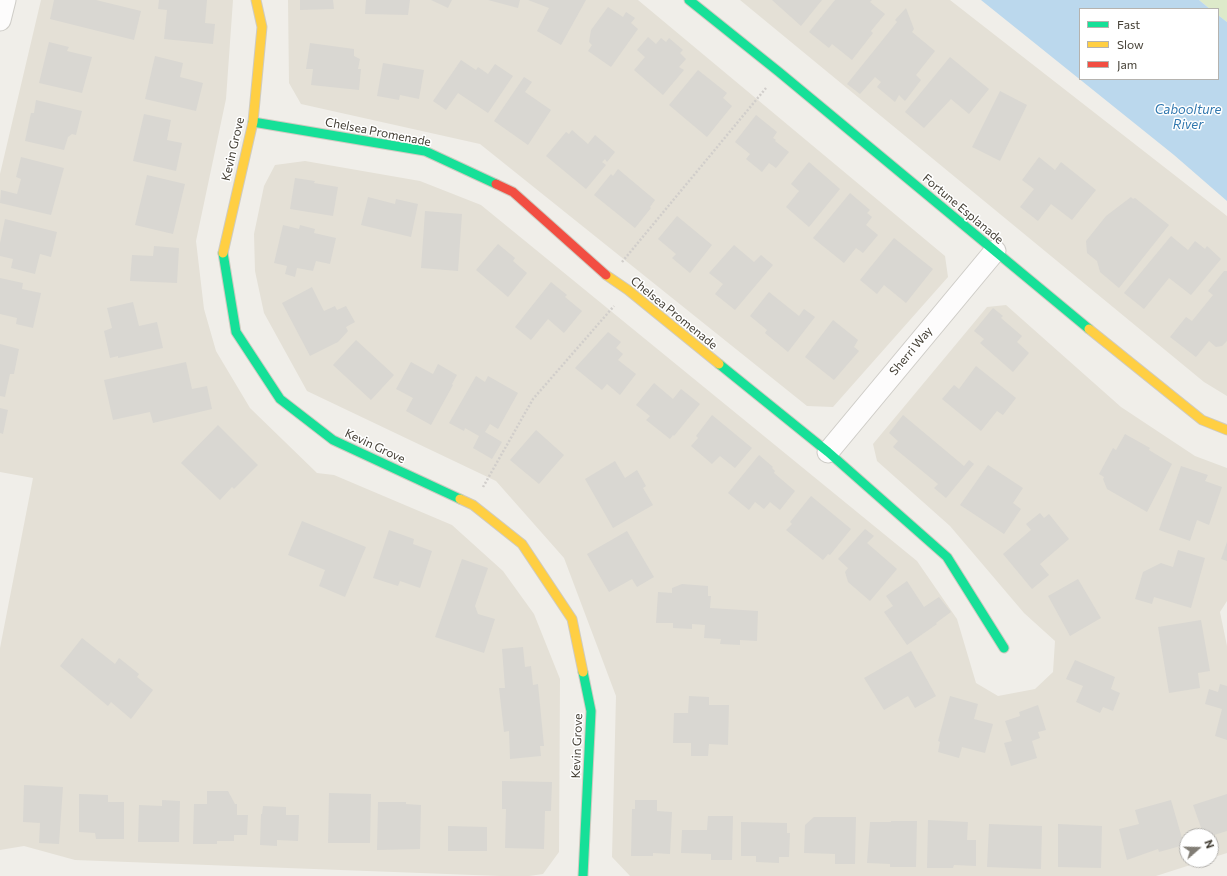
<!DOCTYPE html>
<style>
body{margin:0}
#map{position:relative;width:1227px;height:876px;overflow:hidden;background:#f0eee9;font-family:Commissioner,sans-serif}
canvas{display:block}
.legend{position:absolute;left:1079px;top:8px;width:140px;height:72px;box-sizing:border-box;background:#fff;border:1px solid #b5b3af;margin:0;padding:5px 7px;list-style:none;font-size:12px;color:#454036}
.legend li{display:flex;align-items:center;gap:8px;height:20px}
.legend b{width:20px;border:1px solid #b5b3af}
.north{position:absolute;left:1179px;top:828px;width:40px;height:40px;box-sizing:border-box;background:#fff;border:1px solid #b5b3af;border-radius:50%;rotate:70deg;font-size:11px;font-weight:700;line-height:16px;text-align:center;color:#454036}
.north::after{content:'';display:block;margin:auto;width:14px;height:18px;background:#817d75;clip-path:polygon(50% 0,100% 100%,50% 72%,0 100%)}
</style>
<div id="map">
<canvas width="1227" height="876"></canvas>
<ul class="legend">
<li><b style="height:5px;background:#16e098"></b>Fast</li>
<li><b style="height:5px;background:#ffcf43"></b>Slow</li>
<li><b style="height:5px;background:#f24e42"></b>Jam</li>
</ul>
<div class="north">N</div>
</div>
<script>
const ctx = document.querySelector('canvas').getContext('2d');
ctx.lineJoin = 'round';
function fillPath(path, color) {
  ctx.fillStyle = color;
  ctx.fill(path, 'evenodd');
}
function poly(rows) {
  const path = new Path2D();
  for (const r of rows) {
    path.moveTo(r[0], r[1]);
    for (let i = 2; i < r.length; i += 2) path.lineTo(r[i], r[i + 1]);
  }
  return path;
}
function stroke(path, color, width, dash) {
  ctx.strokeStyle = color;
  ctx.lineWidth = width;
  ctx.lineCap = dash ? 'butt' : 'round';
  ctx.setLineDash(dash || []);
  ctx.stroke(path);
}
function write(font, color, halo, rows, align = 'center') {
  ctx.font = font + ' Commissioner,sans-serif';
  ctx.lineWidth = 3;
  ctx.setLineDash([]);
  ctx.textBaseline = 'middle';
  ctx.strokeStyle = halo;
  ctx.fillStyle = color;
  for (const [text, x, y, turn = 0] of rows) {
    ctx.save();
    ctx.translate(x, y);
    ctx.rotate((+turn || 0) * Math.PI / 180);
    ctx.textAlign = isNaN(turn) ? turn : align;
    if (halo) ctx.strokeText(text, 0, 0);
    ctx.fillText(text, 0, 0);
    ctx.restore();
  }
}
fillPath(poly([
 [41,0,233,0,226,99,196,241,204,309,216,351,250,408,317,473,334,475,452,525,503,571,534,614,560,679,559,852,543,874,529,876,500,876,75,860,24,846,0,850,0,648,33,478,0,472,0,174],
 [288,0,638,0,945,256,948,277,833,407,807,406,480,144,301,104,289,83],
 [740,0,950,0,1227,216,1227,396,1204,382],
 [305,161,420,181,481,205,917,561,957,619,976,683,998,696,1035,689,1053,672,1055,641,1024,613,950,526,877,461,873,444,987,307,1006,305,1121,407,1195,456,1227,468,1227,601,1220,612,1227,646,1227,853,1211,858,1211,836,1187,836,1187,860,1206,860,1156,876,630,876,612,857,616,696,564,558,496,481,307,391,264,313,255,271,254,234,264,186,275,165]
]), '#e4e0d6');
fillPath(poly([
 [1199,0,1227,0,1227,22,1218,15,1218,9,1210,9]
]), '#ddeaca');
fillPath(poly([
 [981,0,1199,0,1210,9,1080,9,1080,79,1218,79,1218,15,1227,22,1227,201,1174,155]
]), '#bbd8ed');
fillPath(poly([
 [54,0,96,0,141,11,134,40,50,19],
 [159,0,207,0,205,23,215,24,213,44,164,39,167,10,158,9],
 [300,0,333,0,334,9,300,10],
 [366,0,410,0,408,15,365,14],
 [431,0,452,0,448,8],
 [488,0,520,0,518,8],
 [528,0,586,0,561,45,537,31,549,8],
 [772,0,822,0,801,26],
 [835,0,872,0,870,2,885,14,871,31,873,33,852,60,832,44,829,48,809,32],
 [608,7,623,17,626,12,635,18,631,23,638,29,611,67,588,51,592,45,589,42,591,30],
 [906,8,914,29,912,32,935,51,916,75,921,80,905,101,899,95,895,102,877,87,881,82,875,77,860,94,847,84,897,22,895,20],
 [648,37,656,44,661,38,666,42,669,38,683,50,680,53,686,59,679,67,684,70,663,95,634,70,645,57,637,50],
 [49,42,69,47,67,51,92,57,82,93,39,83],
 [310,43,354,49,354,56,360,59,358,69,361,69,359,90,311,85,313,69,306,69],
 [155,56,183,63,180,77,203,83,196,111,145,99],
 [950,57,989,89,969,114,951,99,924,128,905,112],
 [461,60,476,70,478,67,488,74,495,64,513,76,488,113,458,93,446,110,433,101],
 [383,63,424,70,419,99,400,95,399,100,377,96],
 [698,70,727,93,723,98,732,106,707,137,669,105],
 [524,77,532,82,525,92,551,110,528,145,494,121],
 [1000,91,1027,105,1000,161,972,147],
 [36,100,82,111,76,135,72,134,68,137,64,150,25,141,31,113,34,113],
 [144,114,171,120,167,140,182,143,176,171,133,161],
 [756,115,777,132,773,138,776,140,775,141,789,152,776,168,769,163,762,172,746,159,750,154,735,142],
 [572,130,588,144,595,135,615,152,607,162,605,159,602,162,606,165,586,189,546,156,566,132,569,134],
 [21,157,64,168,51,215,0,203,1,190,17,194,21,179,16,177],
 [1039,157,1055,170,1061,162,1096,190,1072,220,1051,204,1038,221,1020,207,1034,189,1022,180],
 [809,162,840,189,809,227,786,207,799,191,791,184],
 [618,169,655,200,650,207,651,208,635,228,594,195,611,174,613,176],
 [147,175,185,184,173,234,135,225],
 [295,178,315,181,314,183,338,187,333,216,290,209],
 [850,193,870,210,867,213,872,217,866,225,878,235,863,253,856,248,844,263,813,238],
 [368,197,395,204,396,199,418,204,411,237,361,225],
 [1131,197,1133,199,1135,198,1169,225,1119,288,1100,272,1097,261,1087,253,1086,241,1106,216],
 [425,211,462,214,458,271,421,268],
 [677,216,712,245,690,273,672,258,676,254,658,239],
 [5,219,57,232,51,257,40,254,35,274,11,268,13,259,0,256,0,243],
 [283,225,299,229,300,225,315,229,314,233,336,238,330,264,316,261,313,271,297,268,295,277,285,274,287,266,274,263],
 [1171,236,1188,250,1195,241,1205,249,1207,246,1221,259,1191,295,1169,278,1144,309,1124,293],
 [894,238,933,269,906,303,884,285,877,294,860,280],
 [498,244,515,258,513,261,527,273,508,297,476,270],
 [734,245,754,262,761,255,773,265,735,310,715,294,723,284,709,273],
 [154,246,179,248,177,283,130,281,132,255,153,256],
 [1224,271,1227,271,1227,341,1222,346,1216,347,1209,341,1196,357,1170,337,1186,317,1192,321,1213,295,1208,291],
 [0,278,23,283,22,289,41,293,33,328,16,324,17,318,0,314],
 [551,282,567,295,565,297,582,311,564,333,548,319,531,340,515,327],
 [312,287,324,311,335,306,337,310,346,306,355,322,346,327,348,331,338,342,310,356,282,303],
 [769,292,799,316,804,309,815,317,788,352,765,333,767,330,750,316],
 [133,302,139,326,157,322,163,348,118,358,118,356,110,358,104,331,112,328,107,308],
 [993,308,1003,316,1001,318,1022,336,1017,342,1029,353,1013,372,980,343,984,339,974,331],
 [833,320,858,340,854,347,859,351,834,380,805,357],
 [608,332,621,342,616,348,623,354,618,360,636,374,620,395,607,384,602,390,575,368],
 [356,340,394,375,371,400,333,365],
 [0,344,19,349,14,374,10,374,5,397,0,396],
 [186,362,192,389,207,386,212,409,153,423,150,412,113,420,104,380],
 [411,362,433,374,438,364,457,375,452,384,453,385,431,425,406,411,413,398,396,389],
 [976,366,1016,398,1003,415,997,411,981,431,942,399,954,385,959,389],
 [476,376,485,382,488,376,518,393,498,429,490,424,485,432,502,442,492,459,473,448,479,436,465,428,464,431,449,423],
 [654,383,673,399,681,389,700,404,674,436,673,435,670,439,646,420,650,416,636,405],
 [0,408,8,410,3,434,0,433],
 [712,415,752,448,735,468,720,456,712,464,691,446,698,438,696,436],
 [903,415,964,466,969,460,974,464,946,498,934,488,938,484,893,447,898,441,889,433],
 [218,425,258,465,234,489,232,487,220,500,181,463],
 [536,430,564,455,539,484,510,460],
 [1125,434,1150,448,1149,450,1172,464,1147,512,1107,489,1103,479,1104,477,1099,474,1113,448,1116,450],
 [759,455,773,467,772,468,775,471,774,473,795,491,780,510,770,502,764,509,755,502,749,510,728,493],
 [615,461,625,478,637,470,646,486,643,488,653,505,613,528,585,479],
 [988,465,1023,488,1013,503,1021,509,1004,534,960,505],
 [1181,466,1208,475,1205,481,1222,487,1209,525,1197,520,1190,541,1159,530],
 [811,496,851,529,830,555,828,554,823,560,786,530,792,524,790,522],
 [1040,513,1044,518,1049,514,1069,539,1040,564,1049,575,1032,589,1003,554,1031,530,1026,524],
 [302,521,366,547,345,597,319,586,325,570,288,555],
 [865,529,874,536,867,543,897,569,870,601,848,582,845,572,848,568,838,559],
 [389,530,414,539,413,544,432,551,420,588,400,581,398,586,373,578],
 [627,531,654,577,637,587,632,579,609,592,587,554],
 [1227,542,1227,561,1221,559],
 [1178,550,1205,558,1191,608,1154,597,1152,604,1135,599,1143,572,1161,563,1173,567],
 [462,559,488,568,475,606,478,614,495,619,484,653,435,637],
 [1078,579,1101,618,1070,636,1048,596],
 [907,581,924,607,939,597,951,612,936,623,937,624,907,645,884,612,893,606,886,596],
 [682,584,708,586,708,596,711,596,710,608,758,611,757,641,740,640,740,645,720,644,721,639,704,638,705,625,692,624,692,629,673,628,673,623,656,623,658,592,672,593,672,588],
 [1201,620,1210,671,1198,673,1200,688,1169,693,1158,627],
 [82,638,115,664,119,658,139,674,137,677,153,690,131,719,111,702,108,706,60,666],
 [523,647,525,667,531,666,533,685,538,684,544,746,540,746,541,756,510,759,509,731,504,732,499,688,505,688,502,649],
 [911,651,936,696,915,708,908,696,884,710,864,678],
 [1075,660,1115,677,1111,689,1120,693,1113,711,1103,707,1100,713,1076,702,1083,686,1066,679],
 [1220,684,1227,686,1227,740,1215,736,1222,709,1205,704,1209,689,1218,692],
 [689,696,709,697,709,705,729,705,728,745,709,744,708,756,691,756,691,743,673,743,674,713,688,713],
 [950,696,978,704,974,719,993,724,985,753,962,747,959,758,938,752,940,742,938,741],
 [1038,705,1046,730,1038,732,1040,738,1032,741,1037,758,1011,766,1004,743,1012,741,1005,721,1020,716,1019,712],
 [502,781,552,782,551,811,545,811,544,849,505,848,506,809,502,809],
 [24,785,63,787,59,844,39,843,40,823,23,822],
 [207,791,228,791,235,804,237,804,237,815,248,815,247,835,234,835,234,841,217,841,217,844,193,844,194,804,207,804],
 [329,793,371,794,370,843,328,843],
 [79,794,108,795,108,802,124,802,124,839,96,839,95,833,79,832],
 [1227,794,1227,831,1211,836,1204,836,1193,805],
 [162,800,180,801,179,842,138,842,139,805,162,806],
 [635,800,657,800,657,811,672,812,670,854,653,853,653,856,631,856,632,809,635,809],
 [1171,800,1184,845,1159,852,1158,849,1127,860,1119,829,1139,824,1135,810],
 [378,802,406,802,406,804,421,805,420,849,377,850],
 [263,806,286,807,286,815,299,815,298,841,277,840,277,846,260,845,261,814,262,814],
 [708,816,733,816,732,860,711,860,711,854,681,853,682,830,707,830],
 [814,817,856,817,855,864,835,864,835,854,804,853,805,825],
 [928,820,968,822,967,840,976,840,976,866,954,865,953,868,927,868],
 [891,821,917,821,916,867,890,867,890,864,867,863,870,822,891,822],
 [741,822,787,823,787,833,790,833,789,857,779,857,779,863,756,862,756,856,741,856],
 [989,824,1042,826,1041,869,987,867],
 [1058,824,1102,826,1101,868,1058,867],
 [448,826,487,827,487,851,448,851]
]), '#d9d7d2');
const street = poly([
 [0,20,5,0],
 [828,452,995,251]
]);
const fast = poly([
 [689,0,779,72,1089,329],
 [253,122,425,151,496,184],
 [223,253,236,332,280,399,333,440,460,499],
 [719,364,828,452,947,557,1004,648],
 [583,672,591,711,583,876]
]);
const slow = poly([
 [223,253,253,122,262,27,256,0],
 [606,275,628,290,719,364],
 [1089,329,1202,420,1227,430],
 [460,499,473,505,522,544,572,619,583,672]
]);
const jam = poly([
 [496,184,513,192,606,275]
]);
stroke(street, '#ceccc7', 23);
stroke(fast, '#cfcbc0', 11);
stroke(slow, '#cfcbc0', 11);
stroke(jam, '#cfcbc0', 11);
stroke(poly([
 [622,262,766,88],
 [483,487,533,399,614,306]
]), '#d1cecb', 2.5, [2, 2]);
stroke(street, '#fdfcfc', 21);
stroke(fast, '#16e098', 9);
stroke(slow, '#ffcf43', 9);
stroke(jam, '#f24e42', 9);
write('12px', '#454036', '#fff', [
 ["Chelsea Promenade",378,132,11],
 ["Kevin Grove",233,149,-77],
 ["Fortune Esplanade",963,209,40],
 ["Chelsea Promenade",674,313,39],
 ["Sherri Way",911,351,-50],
 ["Kevin Grove",375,446,25],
 ["Kevin Grove",577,746,-88]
]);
write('italic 13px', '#3178af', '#fff', [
 ["Caboolture",1188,110],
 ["River",1188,125]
]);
</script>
